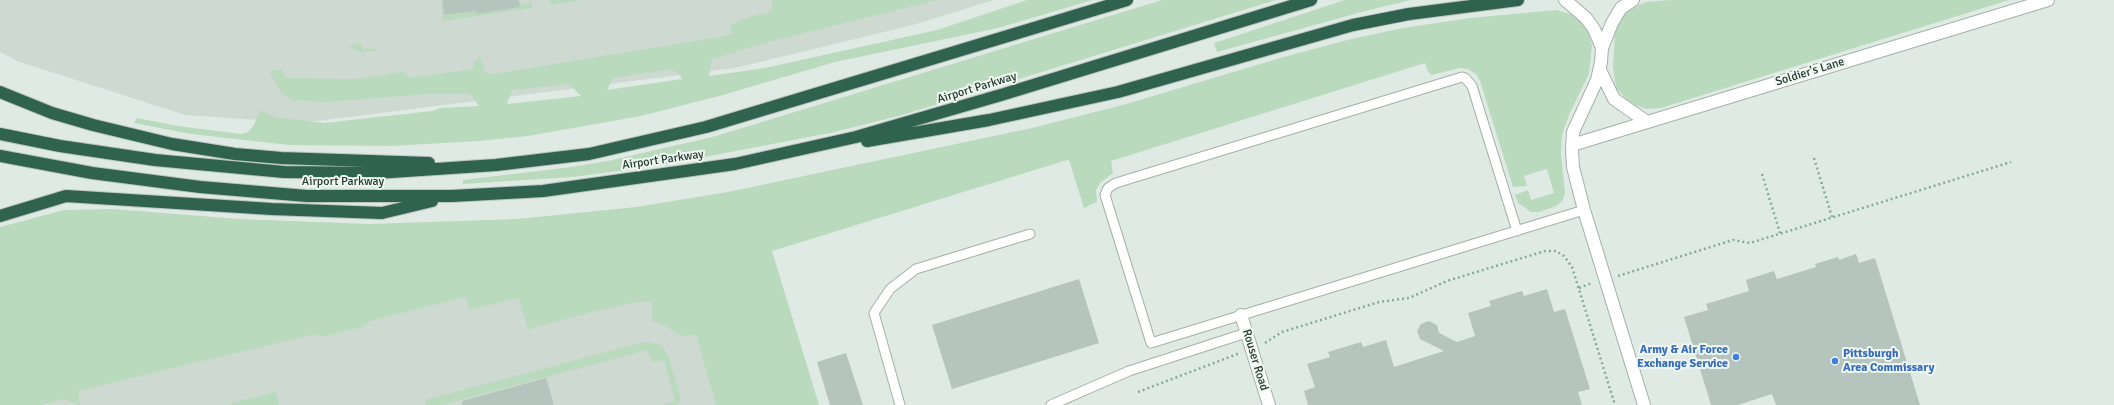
<!DOCTYPE html>
<style>
body{margin:0}
canvas{display:block;background:#e0eae4}
</style>
<canvas width="2114" height="405"></canvas>
<script>
const ctx = document.querySelector('canvas').getContext('2d');
ctx.lineJoin = 'round';
function fillPath(path, color) {
  ctx.fillStyle = color;
  ctx.fill(path, 'evenodd');
}
function poly(rows) {
  const path = new Path2D();
  for (const r of rows) {
    path.moveTo(r[0], r[1]);
    for (let i = 2; i < r.length; i += 2) path.lineTo(r[i], r[i + 1]);
  }
  return path;
}
function stroke(path, color, width, dash) {
  ctx.strokeStyle = color;
  ctx.lineWidth = width;
  ctx.lineCap = dash ? 'butt' : 'round';
  ctx.setLineDash(dash || []);
  ctx.stroke(path);
}
function write(font, color, halo, rows, align = 'center') {
  ctx.font = font + ' Signika,sans-serif';
  ctx.lineWidth = 4;
  ctx.setLineDash([]);
  ctx.textBaseline = 'middle';
  ctx.strokeStyle = halo;
  ctx.fillStyle = color;
  for (const [text, x, y, turn = 0] of rows) {
    ctx.save();
    ctx.translate(x, y);
    ctx.rotate((+turn || 0) * Math.PI / 180);
    ctx.textAlign = isNaN(turn) ? turn : align;
    if (halo) ctx.strokeText(text, 0, 0);
    ctx.fillText(text, 0, 0);
    ctx.restore();
  }
}
fillPath(poly([
 [0,0,994,0,913,25,735,68,302,123,185,115,17,61,0,52],
 [676,239,721,405,48,405,40,391]
]), '#ced9d2');
fillPath(poly([
 [440,0,444,15,451,14,449,0,453,0,456,14,476,11,477,14,511,9,510,6,532,2,532,8,443,21],
 [549,0,583,0,551,5],
 [772,0,937,0,768,42,712,59,709,76,765,68,937,30,1027,0,1093,0,998,28,835,62,723,95,641,116,528,136,479,141,391,146,289,145,191,134,134,123,137,118,178,126,241,134,248,132,254,125,260,110,274,117,324,123,432,111,441,108,479,106,470,94,427,94,327,102,293,100,282,94,269,71,283,69,284,78,354,79,398,73,399,70,407,74,409,78,473,69,474,63,480,56,485,73,493,74,732,35,730,25,752,16,768,13,772,10],
 [671,69,679,74,682,79,607,90,613,78],
 [569,84,581,96,507,104,512,90],
 [1162,0,1276,0,902,115,835,132,663,165,573,177,463,184,463,180,571,167,608,161,716,136],
 [1345,0,1411,0,1369,10,1217,52,1214,43],
 [1670,0,2009,0,1661,108,1646,109,1630,103,1616,88,1613,67,1615,30,1621,17,1632,8,1646,2],
 [1556,10,1570,14,1579,19,1588,30,1592,46,1589,74,1569,115,1562,135,1561,155,1565,192,1563,200,1556,206,1539,212,1531,212,1518,203,1515,195,1528,190,1531,200,1554,193,1547,169,1524,176,1527,186,1513,187,1480,81,1476,74,1468,69,1459,68,1432,75,1428,72,1425,63,1111,161,1113,173,1100,183,1096,190,1097,202,1084,208,1069,160,1064,161,772,251,819,405,716,405,696,335,681,336,662,324,655,322,652,320,652,302,637,302,595,311,528,329,519,298,469,310,466,297,370,321,363,327,322,337,315,334,78,391,80,405,64,399,44,405,0,405,0,227,64,210,113,209,239,219,369,224,517,219,636,207,728,192,1032,128,1126,104,1287,56,1351,39,1403,28,1470,18],
 [362,43,363,50,374,48,377,51,360,52,348,47],
 [644,342,657,344,662,346,668,355,681,399,677,405,662,405,675,401,664,360,652,362,647,350,441,405,426,405,425,400],
 [276,392,279,405,230,405,230,403]
]), '#badabd');
fillPath(poly([
 [442,0,519,0,520,7,477,14,476,11,444,15],
 [1856,254,1859,263,1875,258,1920,405,1776,405,1772,394,1738,405,1711,405,1684,317,1708,310,1706,304,1749,291,1746,280,1774,271,1777,279,1816,267,1815,264,1838,257,1839,260],
 [1079,279,1099,343,952,389,932,325],
 [1547,289,1554,312,1565,309,1590,389,1578,392,1582,405,1308,405,1304,391,1315,387,1307,364,1330,357,1328,352,1361,342,1363,347,1386,340,1394,367,1444,351,1420,339,1417,331,1421,324,1429,321,1437,325,1439,333,1457,342,1475,336,1468,313,1491,306,1489,301,1522,291,1524,296],
 [846,353,863,405,830,405,817,362],
 [546,378,554,405,462,405,462,401]
]), '#b5c4bc');
const lane = poly([
 [1517,231,1472,86,1465,78,1462,77,1116,183,1108,188,1105,195,1151,343,1584,210],
 [900,405,874,313,890,289,916,269,1030,234],
 [1051,405,1129,371,1246,333]
]);
const street = poly([
 [1565,0,1586,18,1594,29,1602,48],
 [1633,0,1621,8,1612,23,1602,48,1601,62,1597,80,1573,132,1572,151,1573,167,1584,210,1644,405],
 [1600,70,1614,99,1647,122],
 [1572,145,2048,0],
 [1241,315,1269,405]
]);
const highway = poly([
 [0,92,52,113,93,125,172,144,235,154,281,158,429,163],
 [0,134,60,146,155,160,284,172,376,173,496,165,589,154,706,127,1127,0],
 [867,141,989,120,1118,92,1353,25,1409,14,1518,0],
 [0,156,92,173,200,187,307,196,452,196,543,191,735,164,856,137,1001,95,1311,0],
 [0,216,66,196,272,209,382,213,432,201]
]);
stroke(lane, '#a3b1aa', 11);
stroke(street, '#a3b1aa', 14);
stroke(highway, '#bdc4c1', 14);
stroke(poly([
 [1814,158,1832,217],
 [1762,174,1780,233],
 [1618,276,1733,240,1750,243,2011,162],
 [1579,288,1592,283],
 [1265,343,1282,332,1379,302,1409,298,1447,281,1545,251,1556,251,1564,256,1572,267,1615,405],
 [1138,392,1240,353]
]), '#82ab98', 2.5, [2, 3]);
stroke(lane, '#fff', 9);
stroke(street, '#fff', 12);
stroke(highway, '#2f6350', 12);
for (const [x, y, r, color] of [
 [1736,357,4,"#3f7fe0"],
 [1835,361,4,"#3f7fe0"]
]) {
  const dot = new Path2D();
  dot.arc(x, y, r, 0, 2 * Math.PI);
  ctx.fillStyle = color;
  ctx.fill(dot);
  stroke(dot, '#f0f7f2', 1.5);
}
write('12px', '#22392f', '#f0f7f2', [
 ["Soldier's Lane",1810,72,-17],
 ["Airport Parkway",977,88,-17],
 ["Airport Parkway",663,160,-8],
 ["Airport Parkway",343,182],
 ["Rouser Road",1255,360,73]
]);
write('bold 12px', '#366cbe', '#f0f7f2', [
 ["Army & Air Force",1728,350],
 ["Exchange Service",1728,364],
 ["Pittsburgh",1843,354,"left"],
 ["Area Commissary",1843,368,"left"]
], 'right');
</script>
